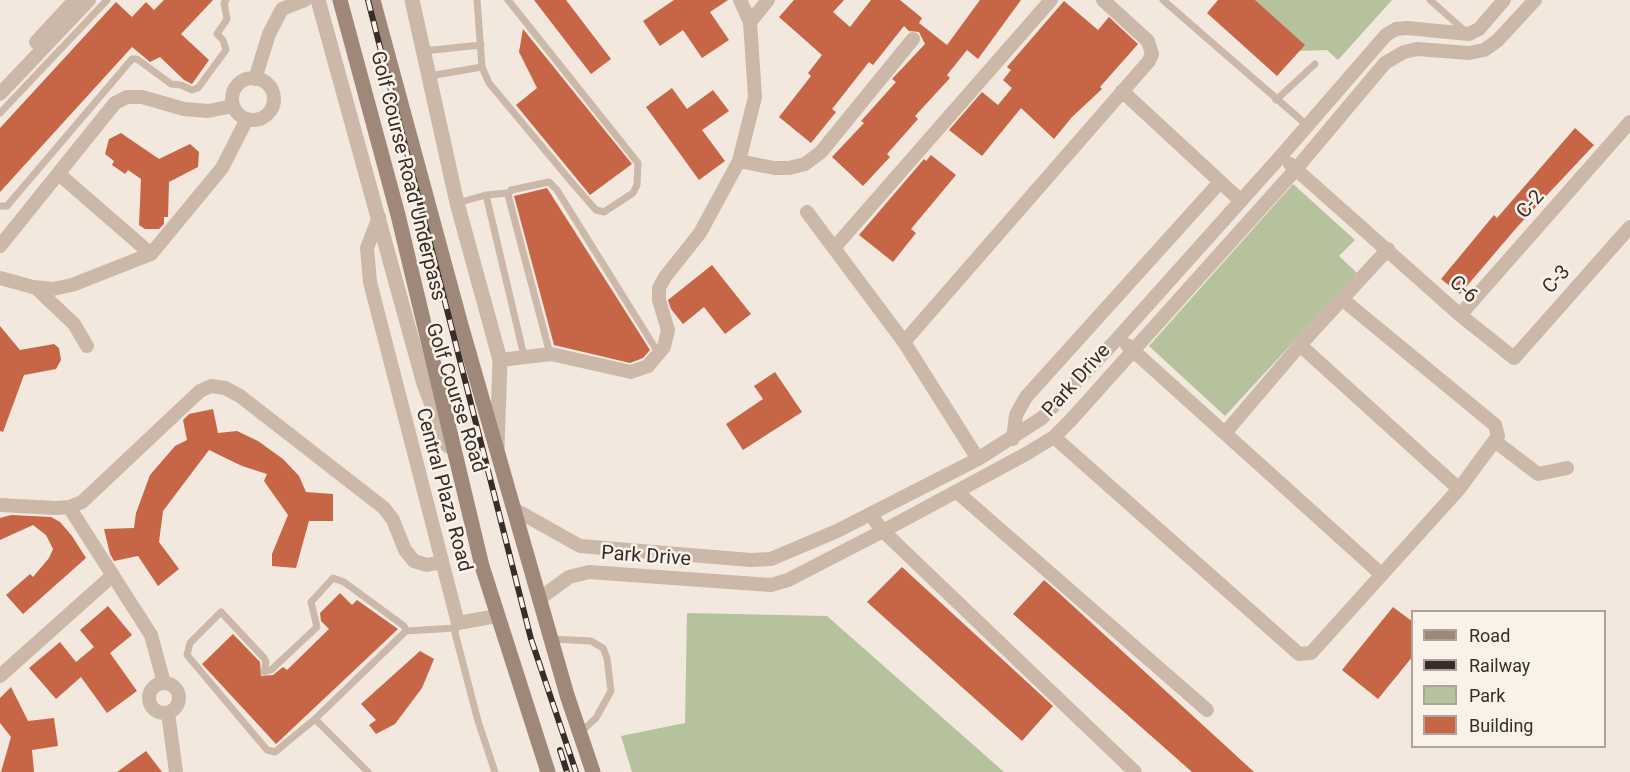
<!DOCTYPE html>
<style>
body{margin:0}
#map{position:relative;width:1630px;height:772px;overflow:hidden;background:#f2e8dd;font-family:Roboto,sans-serif}
canvas{display:block}
.legend{position:absolute;left:1411px;top:610px;width:195px;height:138px;box-sizing:border-box;background:#faf2e9;border:2px solid #aca39c;margin:0;padding:8px 10px;list-style:none;font-size:18px;color:#382d29}
.legend li{display:flex;align-items:center;gap:12px;height:30px}
.legend b{width:30px;border:2px solid #aca39c}
</style>
<div id="map">
<canvas width="1630" height="772"></canvas>
<ul class="legend">
<li><b style="height:8px;background:#9f877a"></b>Road</li>
<li><b style="height:8px;background:#382d29"></b>Railway</li>
<li><b style="height:16px;background:#b5c29d"></b>Park</li>
<li><b style="height:16px;background:#c66647"></b>Building</li>
</ul>
</div>
<script>
const ctx = document.querySelector('canvas').getContext('2d');
ctx.lineJoin = 'round';
function fillPath(path, color) {
  ctx.fillStyle = color;
  ctx.fill(path, 'evenodd');
}
function poly(rows) {
  const path = new Path2D();
  for (const r of rows) {
    if (r.length === 3) {
      path.moveTo(r[0] + r[2], r[1]);
      path.arc(r[0], r[1], r[2], 0, 2 * Math.PI);
      continue;
    }
    path.moveTo(r[0], r[1]);
    for (let i = 2; i < r.length; i += 2) path.lineTo(r[i], r[i + 1]);
  }
  return path;
}
function stroke(path, color, width, dash) {
  ctx.strokeStyle = color;
  ctx.lineWidth = width;
  ctx.lineCap = dash ? 'butt' : 'round';
  ctx.setLineDash(dash || []);
  ctx.stroke(path);
}
function write(font, color, halo, rows, align = 'center') {
  ctx.font = font + ' Roboto,sans-serif';
  ctx.lineWidth = 5;
  ctx.setLineDash([]);
  ctx.textBaseline = 'middle';
  ctx.strokeStyle = halo;
  ctx.fillStyle = color;
  for (const [text, x, y, turn = 0] of rows) {
    ctx.save();
    ctx.translate(x, y);
    ctx.rotate((+turn || 0) * Math.PI / 180);
    ctx.textAlign = isNaN(turn) ? turn : align;
    if (halo) ctx.strokeText(text, 0, 0);
    ctx.fillText(text, 0, 0);
    ctx.restore();
  }
}
fillPath(poly([
 [1255,0,1392,0,1338,60,1327,50,1299,51],
 [1293,184,1355,240,1339,256,1357,273,1225,416,1149,346],
 [687,613,827,616,1004,772,632,772,621,736,685,723]
]), '#b5c29d');
fillPath(poly([
 [164,0,213,0,181,34,209,60,192,84,184,80,160,57,150,62,132,47,0,192,0,128,116,2,132,17,146,2,154,10],
 [534,0,566,0,611,59,591,74],
 [674,0,728,0,710,12,729,40,702,58,683,30,660,46,643,21],
 [794,0,844,0,833,12,850,27,871,0,900,0,922,18,919,23,947,45,980,0,1021,0,978,59,967,50,947,75,950,78,915,116,918,119,887,154,890,157,863,186,832,157,864,123,861,121,896,82,892,79,925,44,919,32,909,31,904,26,873,65,869,62,832,109,836,112,811,143,779,117,811,76,808,73,822,55,779,17],
 [1218,0,1255,0,1305,45,1277,76,1207,13],
 [1064,1,1098,30,1109,17,1138,44,1100,87,1102,89,1072,117,1054,139,1021,108,982,156,949,130,982,92,998,105,1012,88,1003,80,1011,70,1007,67],
 [523,29,632,164,590,195,516,105,537,88,519,52],
 [672,88,687,109,713,90,729,111,702,130,725,161,699,180,646,107],
 [1575,128,1594,145,1518,226,1460,294,1441,279,1494,215,1497,218],
 [121,133,159,159,190,144,199,152,198,167,169,182,168,217,164,217,164,224,159,229,145,229,139,225,141,179,128,170,125,174,112,165,114,161,105,154,109,139],
 [931,155,956,175,911,229,916,233,893,262,859,235,924,159,926,161],
 [547,188,650,350,643,358,630,363,554,345,514,196],
 [712,265,751,314,725,334,704,307,683,324,671,309,668,300],
 [0,326,20,350,54,344,59,348,61,360,56,369,24,375,3,432,0,431],
 [775,372,802,412,743,450,726,424,763,399,754,386],
 [213,409,218,433,237,431,258,441,283,459,299,476,306,492,333,494,333,521,309,521,296,568,272,566,272,554,288,515,264,481,267,474,242,466,209,450,163,511,159,542,179,569,158,586,138,556,114,561,110,554,104,529,134,528,136,513,150,475,175,446,187,440,183,420,189,414],
 [11,515,51,517,60,522,72,536,86,558,23,614,6,595,30,574,33,577,49,558,53,549,46,535,33,525,0,540,0,518],
 [902,567,1053,706,1022,741,867,602],
 [1044,580,1060,594,1254,772,1192,772,1013,614],
 [340,593,352,605,357,600,398,629,276,744,202,664,233,634,260,662,261,676,273,675,283,667,287,670,329,629,321,621,320,613],
 [108,606,132,635,110,653,137,691,107,713,81,677,56,699,29,668,60,642,76,662,94,647,80,630],
 [1393,607,1413,622,1413,656,1378,699,1342,670],
 [420,651,434,659,422,688,395,724,376,734,369,725,376,720,361,704],
 [11,687,28,721,54,718,58,746,32,750,34,772,1,772,11,737,0,723,0,698],
 [146,751,162,772,117,772]
]), '#c66647');
stroke(poly([
 [477,0,482,67,489,83,574,185,596,210,604,212,633,193,637,185,638,163,508,0],
 [1163,0,1308,126],
 [1430,0,1466,32],
 [423,51,481,45],
 [429,76,482,67],
 [1276,100,1315,64],
 [0,113,107,0],
 [486,195,508,193],
 [457,203,486,195,524,356],
 [0,206,7,206,132,59,137,59,171,84,181,85,192,90,198,88,226,50,223,40,217,34,227,19,224,3,226,0],
 [550,354,508,195,511,190,549,182,557,190,659,354],
 [457,625,455,633,478,721,495,772],
 [406,631,404,626,344,582,333,578,311,602,317,627,271,670,264,672,266,662,264,658,221,612,190,643,187,655,267,750,275,752,315,719,406,631,455,628],
 [551,639,591,641,603,648,607,658,611,691,596,718,581,732],
 [315,719,368,772]
]), '#cbb8a9', 7);
stroke(poly([
 [750,22,768,0],
 [36,42,75,0],
 [253,99,21],
 [255,79,269,34,282,9,305,0],
 [1122,91,1241,201],
 [0,94,89,0],
 [739,161,774,168,789,168,805,164,821,152,913,39],
 [1290,164,1460,315,1514,358,1630,227],
 [60,175,151,254],
 [807,212,904,342,978,459],
 [379,217,367,248,370,282,458,623,497,616],
 [0,246,115,103,127,97,142,97,184,109,208,111,233,106],
 [834,248,1051,0],
 [0,278,33,287,53,289,72,285,151,254,222,168,247,119],
 [35,287,74,324,87,346],
 [1460,315,1630,122],
 [904,342,1149,61,1152,54,1148,41,1103,0],
 [1127,345,1381,574],
 [1300,345,1459,489],
 [500,360,551,354,631,372,648,366,664,347,668,330,659,300,659,288,665,277,700,233,739,161,755,97,750,22,740,0],
 [1225,433,1300,345,1388,249],
 [1054,437,1299,654,1311,653,1459,489,1498,436,1495,425,1342,299],
 [1013,439,1016,415,1026,397,1220,182],
 [1496,442,1538,474,1567,468],
 [957,492,1207,710],
 [0,505,56,508,69,507,82,502,200,391,211,386,225,388,240,396,384,508,393,520,405,550,414,561,427,565,442,562],
 [69,507,151,635,164,683],
 [514,509,580,546,751,560,771,559,837,531,978,459,1042,418,1118,338,1281,156,1386,35,1396,29,1407,28,1469,34,1479,29,1504,0],
 [870,514,883,531,1135,772],
 [539,599,569,577,589,572,771,585,788,580,883,531,1026,454,1054,437,1070,421,1296,169,1385,63,1404,52,1417,49,1469,53,1484,50,1497,41,1535,0],
 [0,676,113,575],
 [164,698,15],
 [168,713,176,772]
]), '#cbb8a9', 14);
stroke(poly([
 [318,0,424,384,448,446],
 [412,0,457,203,500,360,497,448]
]), '#cbb8a9', 15);
stroke(poly([
 [340,0,398,215,482,566,548,772],
 [373,0,461,325,567,695,593,772]
]), '#9f877a', 15);
const rail = poly([
 [368,0,531,639,576,772],
 [560,750,567,772]
]);
stroke(rail, '#382d29', 6);
stroke(rail, '#faf2e9', 4, [11]);
write('20px', '#382d29', '#faf2e9', [
 ["Golf Course Road Underpass",407,176,76],
 ["C-2",1531,205,-49],
 ["C-3",1557,280,-48],
 ["C-6",1463,290,42],
 ["Park Drive",1077,381,-48],
 ["Golf Course Road",455,398,72],
 ["Central Plaza Road",443,490,75],
 ["Park Drive",646,557,4]
]);
</script>
